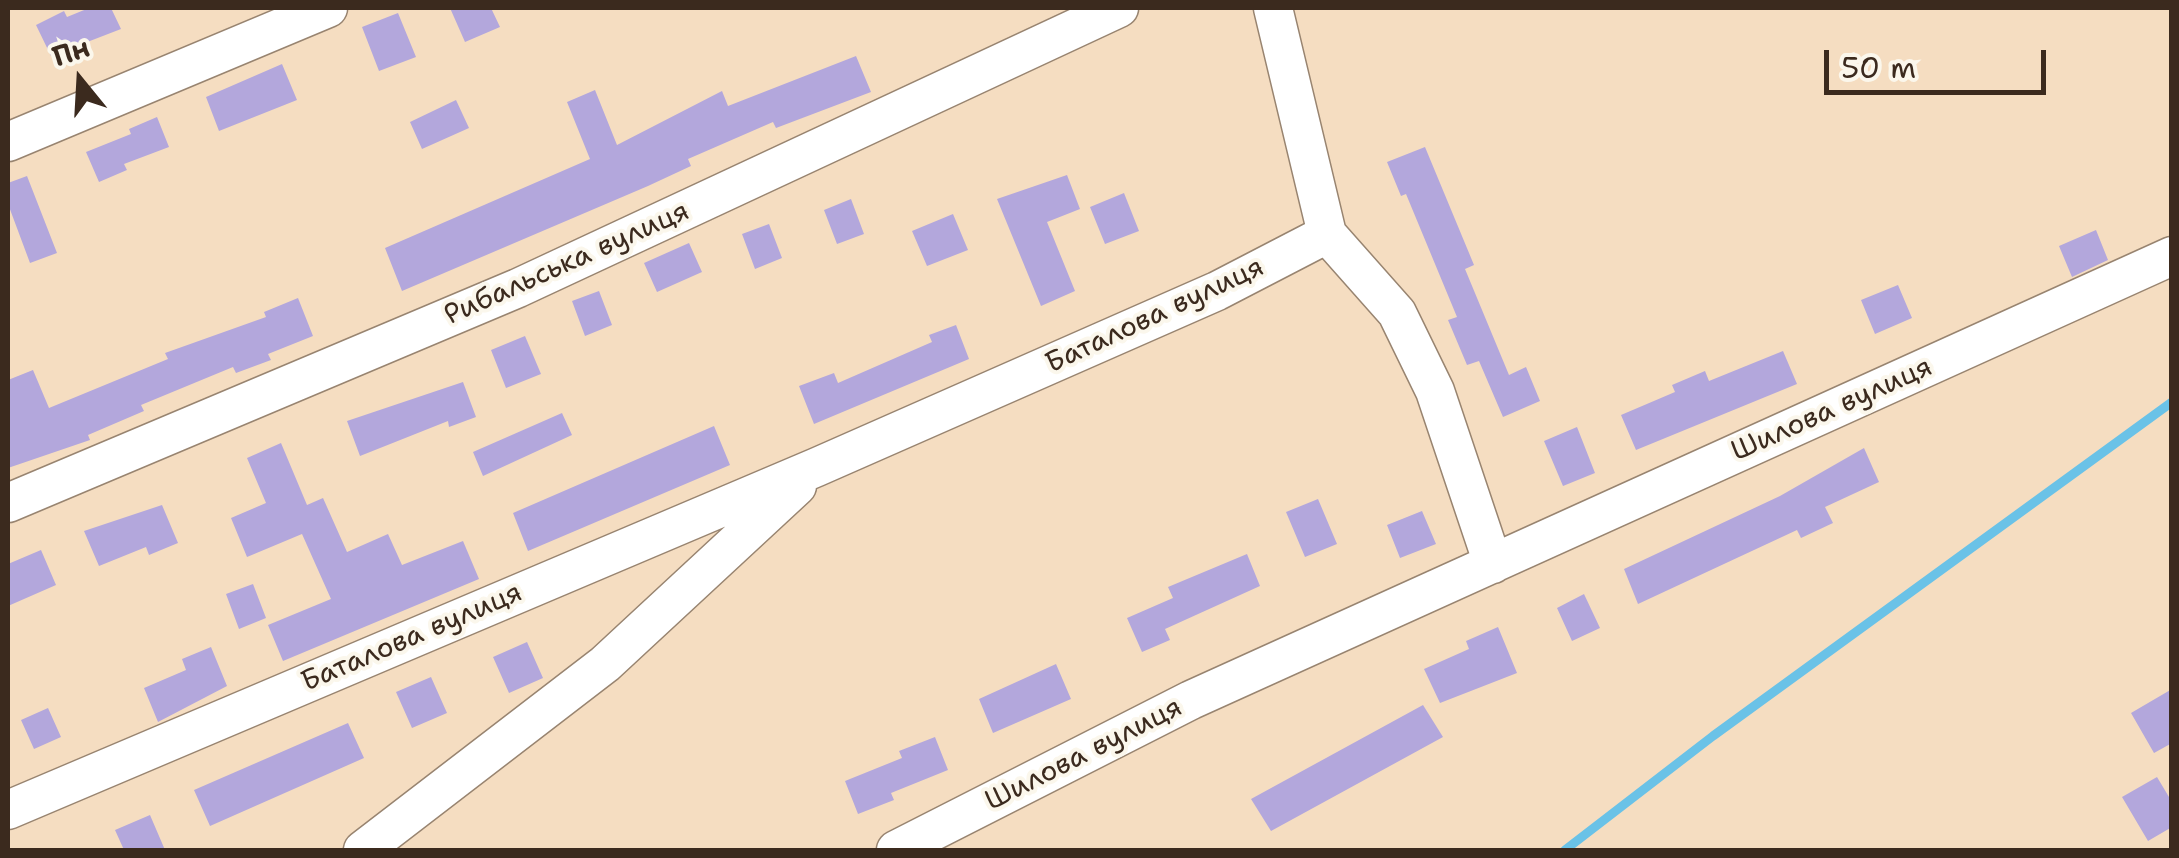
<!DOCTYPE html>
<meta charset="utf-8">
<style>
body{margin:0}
#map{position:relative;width:2179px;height:858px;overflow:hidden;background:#f5ddc1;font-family:"Shantell Sans",sans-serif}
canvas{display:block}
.frame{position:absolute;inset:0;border:10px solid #3b2a1e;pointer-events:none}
.north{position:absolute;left:30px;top:30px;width:100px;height:100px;-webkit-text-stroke:8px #fbf7ec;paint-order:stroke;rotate:342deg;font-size:28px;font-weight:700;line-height:40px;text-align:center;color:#3b2a1e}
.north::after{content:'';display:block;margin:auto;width:35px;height:45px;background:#3b2a1e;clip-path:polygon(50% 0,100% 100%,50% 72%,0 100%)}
.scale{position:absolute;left:1824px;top:50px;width:222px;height:45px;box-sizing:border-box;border:5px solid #3b2a1e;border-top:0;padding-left:12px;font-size:30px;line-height:35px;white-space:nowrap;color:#3b2a1e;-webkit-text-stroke:8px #fbf7ec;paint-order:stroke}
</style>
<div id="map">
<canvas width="2179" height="858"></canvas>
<div class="frame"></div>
<div class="north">Пн</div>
<div class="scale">50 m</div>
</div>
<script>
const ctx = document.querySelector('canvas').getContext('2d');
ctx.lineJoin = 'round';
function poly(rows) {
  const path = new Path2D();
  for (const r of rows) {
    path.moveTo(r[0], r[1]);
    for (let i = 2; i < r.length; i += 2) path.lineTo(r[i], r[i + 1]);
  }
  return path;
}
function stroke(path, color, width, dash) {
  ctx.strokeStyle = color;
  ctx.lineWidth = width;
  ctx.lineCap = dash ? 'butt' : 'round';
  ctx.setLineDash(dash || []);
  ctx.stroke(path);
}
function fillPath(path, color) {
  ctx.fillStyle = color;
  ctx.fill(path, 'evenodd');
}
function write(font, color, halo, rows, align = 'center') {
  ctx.font = font + ' "Shantell Sans",sans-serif';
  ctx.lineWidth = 8;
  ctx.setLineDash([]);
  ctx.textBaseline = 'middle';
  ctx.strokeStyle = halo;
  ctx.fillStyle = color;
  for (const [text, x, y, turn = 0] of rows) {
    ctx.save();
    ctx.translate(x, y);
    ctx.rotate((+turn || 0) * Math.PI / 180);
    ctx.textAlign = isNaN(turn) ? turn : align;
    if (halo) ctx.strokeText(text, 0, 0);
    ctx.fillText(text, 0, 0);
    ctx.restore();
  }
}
stroke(poly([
 [1565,850,1713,736,2172,402]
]), '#6ac2e7', 9);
fillPath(poly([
 [89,8,111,8,121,29,51,56,36,25,64,11,67,17],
 [450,8,491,8,500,27,465,42],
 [398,13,416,57,379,71,362,27],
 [856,56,871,92,776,128,773,122,688,159,691,166,648,186,402,291,385,248,590,159,567,102,595,90,617,145,722,91,728,106],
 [282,64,297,100,219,131,206,97],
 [456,100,469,128,422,149,410,122],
 [157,117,169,147,124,164,127,170,99,182,86,152,131,134,129,129],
 [1425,147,1474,265,1465,269,1509,375,1526,367,1540,401,1503,417,1479,361,1467,365,1448,320,1457,317,1406,194,1401,196,1387,162],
 [1067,175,1080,209,1047,222,1075,291,1041,306,997,199],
 [27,176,57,253,30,263,8,204,8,183],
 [1124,193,1139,231,1105,244,1090,207],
 [851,199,864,234,837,244,824,210],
 [953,214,968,250,927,266,912,231],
 [769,224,782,258,755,269,742,234],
 [2096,230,2108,260,2072,277,2059,246],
 [689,243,702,272,657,292,644,263],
 [1898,285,1912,318,1875,334,1861,300],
 [599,291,612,325,585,336,572,301],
 [298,298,313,336,268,354,271,360,236,373,233,367,141,405,144,411,88,435,90,440,8,468,8,380,33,370,49,408,168,359,165,353,266,317,264,312],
 [956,325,969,359,814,424,799,386,834,373,838,383,932,342,929,335],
 [525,336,541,374,506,388,491,350],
 [1783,351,1797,384,1636,450,1621,415,1675,392,1672,385,1705,371,1709,381],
 [463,382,476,417,449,427,448,421,360,456,347,421],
 [562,413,572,435,483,476,473,452],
 [714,426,730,465,528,551,513,513],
 [1577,427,1595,473,1563,486,1544,441],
 [281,443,307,505,323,498,347,552,388,534,402,565,463,541,479,579,283,661,268,625,331,599,302,534,247,557,231,518,266,503,247,458],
 [1864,448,1879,482,1825,507,1833,523,1801,538,1797,530,1638,604,1624,569,1780,496],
 [1318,499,1337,544,1305,557,1286,512],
 [162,505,178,543,149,555,146,547,99,566,84,531],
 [1422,511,1436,544,1400,558,1387,525],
 [41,550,56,585,8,606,8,564],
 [1247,554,1260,586,1165,629,1170,640,1142,652,1127,618,1173,598,1168,587],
 [253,584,266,618,239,629,226,594],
 [1584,594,1600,628,1572,641,1557,608],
 [1498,627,1517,673,1440,703,1424,669,1469,649,1466,641],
 [527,642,543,678,509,693,493,657],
 [211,647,227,686,158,722,144,688,186,670,182,659],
 [1056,664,1071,699,993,733,979,699],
 [431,677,447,713,412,728,396,692],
 [2172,689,2172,743,2154,753,2131,713],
 [1423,705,1443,737,1271,831,1251,799],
 [48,708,61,737,34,749,21,720],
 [348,723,364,758,210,826,194,790],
 [935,737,948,770,891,793,894,800,858,814,845,781,902,758,899,751],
 [2157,777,2172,802,2172,827,2148,841,2122,797],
 [150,815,165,850,124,850,115,830]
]), '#b3a7dc');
const minor = poly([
 [1273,8,1327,234,1397,313,1435,391,1493,564],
 [8,142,328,8],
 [8,503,518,288,1119,8],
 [8,810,817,467,1217,291,1327,234],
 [363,850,605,664,797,486],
 [896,850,1191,700,2172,256]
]);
stroke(minor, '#988470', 41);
stroke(minor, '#fff', 38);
write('28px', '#3b2a1e', '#fbf7ec', [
 ["Рибальська вулиця",567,264,-24],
 ["Баталова вулиця",1155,316,-25],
 ["Шилова вулиця",1832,410,-24],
 ["Баталова вулиця",412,638,-23],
 ["Шилова вулиця",1084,755,-27]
]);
</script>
